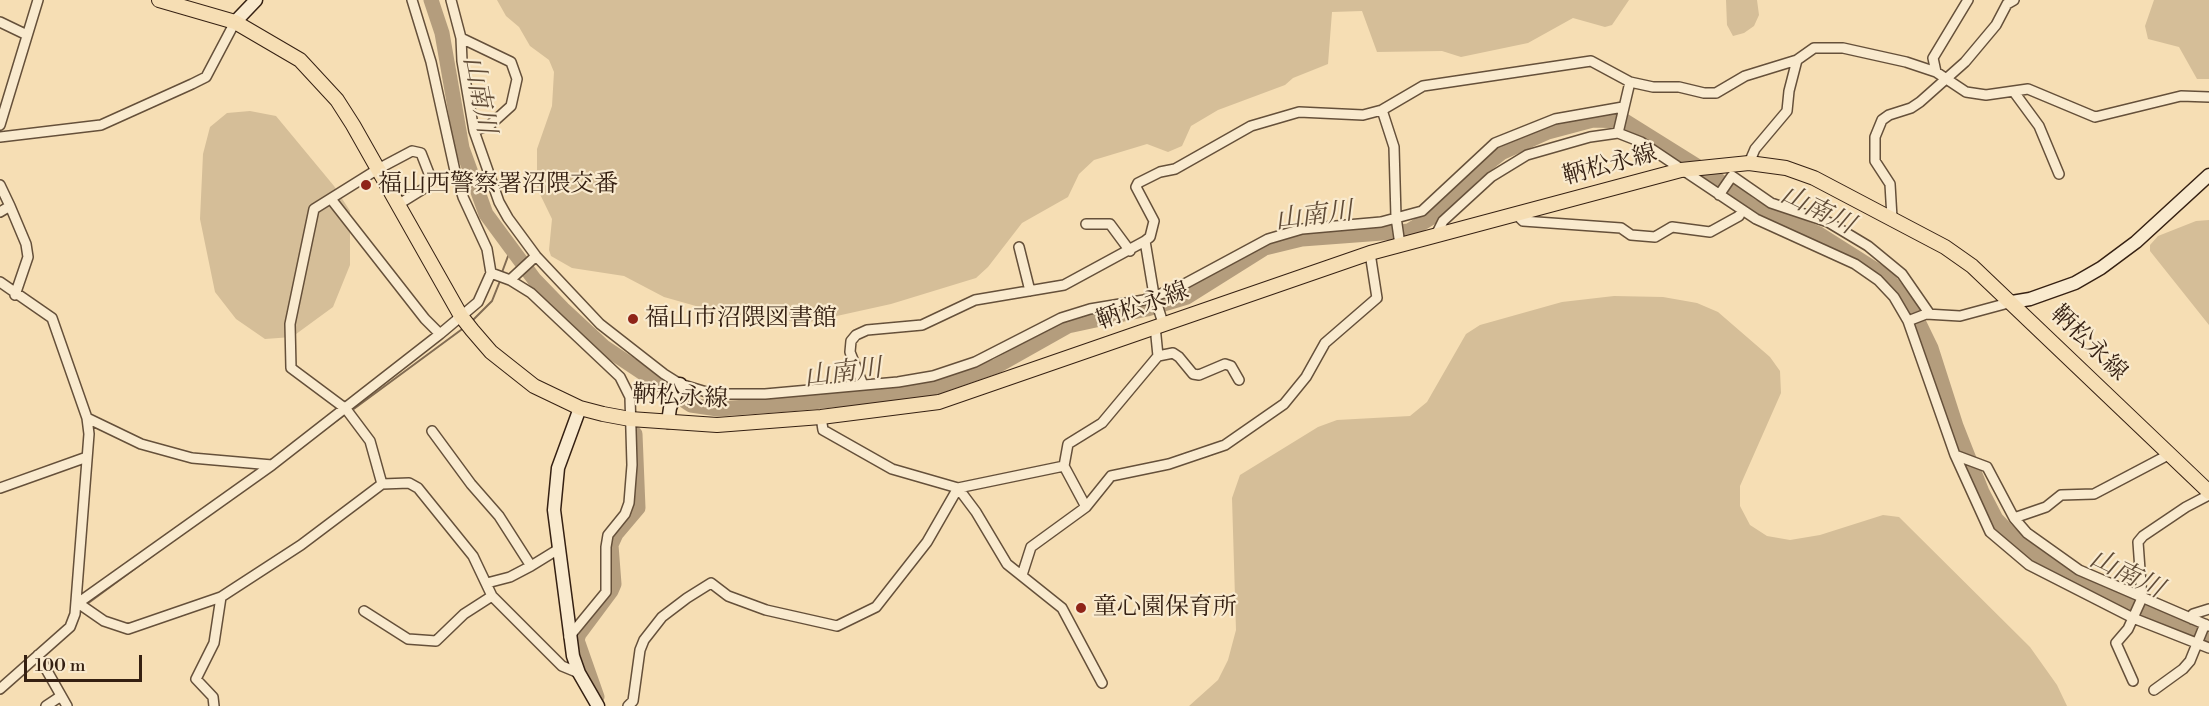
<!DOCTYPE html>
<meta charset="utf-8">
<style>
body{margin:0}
#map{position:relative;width:2209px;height:706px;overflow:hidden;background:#f6deb4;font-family:"Libre Bodoni",serif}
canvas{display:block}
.scale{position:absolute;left:24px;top:655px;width:118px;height:27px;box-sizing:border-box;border:3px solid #352012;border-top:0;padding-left:8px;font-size:18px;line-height:21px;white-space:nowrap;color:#352012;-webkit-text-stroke:4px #f9eace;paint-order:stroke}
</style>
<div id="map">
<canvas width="2209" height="706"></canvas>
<div class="scale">100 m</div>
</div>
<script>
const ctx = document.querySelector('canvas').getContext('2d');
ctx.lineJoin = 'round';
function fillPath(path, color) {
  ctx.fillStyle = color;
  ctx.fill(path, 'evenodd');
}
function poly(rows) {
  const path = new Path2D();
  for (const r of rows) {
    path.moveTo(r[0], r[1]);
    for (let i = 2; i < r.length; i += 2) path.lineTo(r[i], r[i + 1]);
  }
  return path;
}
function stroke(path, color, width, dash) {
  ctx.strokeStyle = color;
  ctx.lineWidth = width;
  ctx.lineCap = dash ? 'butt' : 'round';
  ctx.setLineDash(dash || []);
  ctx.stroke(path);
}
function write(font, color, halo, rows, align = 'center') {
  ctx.font = font + ' "Libre Bodoni","Noto Serif JP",serif';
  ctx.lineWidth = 4.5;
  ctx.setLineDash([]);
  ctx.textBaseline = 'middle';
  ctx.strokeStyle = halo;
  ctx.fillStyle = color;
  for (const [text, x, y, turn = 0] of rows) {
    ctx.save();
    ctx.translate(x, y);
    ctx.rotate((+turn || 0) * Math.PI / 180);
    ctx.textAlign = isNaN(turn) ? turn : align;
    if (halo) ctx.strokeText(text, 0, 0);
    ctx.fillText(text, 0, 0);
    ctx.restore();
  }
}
fillPath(poly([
 [497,0,1629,0,1612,25,1605,27,1573,18,1528,43,1461,57,1442,51,1377,52,1362,11,1332,12,1328,64,1293,78,1285,85,1218,110,1191,126,1182,146,1168,152,1147,144,1094,160,1079,174,1068,197,1022,223,988,267,976,278,891,304,805,323,717,312,664,297,624,276,572,268,551,256,549,250,552,219,537,188,537,149,552,106,554,72,549,60,530,46,519,27,506,16],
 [1726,0,1757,0,1759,15,1754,26,1744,33,1733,36,1727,25],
 [2154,0,2209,0,2209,79,2197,79,2179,47,2148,39,2145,26],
 [250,111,276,116,334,186,350,211,350,265,333,307,292,337,265,339,236,319,215,292,200,219,203,154,210,127,227,113],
 [2209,220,2209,325,2150,251,2150,245,2158,236,2196,221],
 [1614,296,1663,297,1697,303,1718,312,1770,357,1780,371,1781,393,1740,486,1740,506,1750,525,1767,536,1790,540,1820,535,1883,515,1899,517,2030,647,2057,685,2067,706,1189,706,1218,680,1228,660,1236,630,1232,498,1240,475,1318,427,1337,420,1410,416,1427,402,1466,334,1480,325,1562,302]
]), '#d5be98');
stroke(poly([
 [501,275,511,248],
 [471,322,492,301,500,281],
 [351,411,465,327],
 [314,437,346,414],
 [87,604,155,554]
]), '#816b52', 2);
stroke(poly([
 [431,0,442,33,462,148,486,214,534,279,563,309,604,347,691,405,718,409,790,404,910,393,934,388,997,366,1068,326,1147,309,1187,297,1265,248,1302,239,1409,231,1440,212,1473,175,1501,153,1548,132,1593,120,1625,121,1713,176,1751,206,1819,234,1887,277,1913,311,1931,348,1956,426,1982,492,1996,519,2017,541,2041,559,2126,604,2176,622,2209,639],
 [597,697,577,640,579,634,611,591,614,584,611,545,616,534,638,508,635,434]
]), '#b49d7d', 15);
const street = poly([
 [412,0,431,62,455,171,463,197,487,249,491,273,510,280,531,293,620,377,630,397,632,465,629,503,625,514,608,535,606,547,606,592,569,637],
 [451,0,461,38,462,61,474,131,499,202,508,218,536,256,600,324,664,374,680,384,713,394,765,394,898,382,933,376,975,362,1061,318,1090,309,1144,300,1177,288,1268,239,1302,229,1381,222,1422,211,1495,143,1555,119,1623,107],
 [0,22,27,35],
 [461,38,511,62,517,79,511,106,490,125,474,131],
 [1936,72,1933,58,1968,0],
 [2014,92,2039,126,2059,174],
 [1382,110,1394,147,1396,217,1400,245],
 [0,125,38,0],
 [1618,133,1630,82],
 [0,137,101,125,192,84,206,77,235,22],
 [1749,163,1755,149,1787,111,1789,91,1797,60],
 [0,185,10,206,0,212],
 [1719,195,1732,176,1771,203,1828,222,1868,246,1902,274,1929,313],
 [331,199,425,319,440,334],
 [399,204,428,186,430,176,421,153,412,151,378,169,314,209,290,324,291,368,346,409,370,441,382,484,409,483,418,488,473,556,492,596,562,666,579,673],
 [10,206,26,244,28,257,15,295],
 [1516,214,1523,221,1621,228,1631,235,1655,237,1672,227,1710,232,1739,216,1742,210],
 [1892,218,1890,184,1875,161,1875,137,1882,120,1889,115,1911,108,1920,102,1965,62,1996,25,2007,4,2014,0],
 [1086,224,1110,224,1130,251],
 [1436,235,1443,221,1491,177,1527,155,1590,137,1618,133,1641,142,1756,219,1855,264,1878,280,1894,297,1908,321,1955,455,1987,467,2014,518,2027,533,2079,570,2209,626],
 [1019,247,1030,291],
 [510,280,536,256],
 [0,282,52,318,87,418,89,434,75,614,70,627,0,689],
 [1908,321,1926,314,1960,316,2012,302],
 [1163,323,1154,295,1145,241,1150,237,1154,221,1136,187,1138,183,1160,172,1175,169,1251,126,1299,112,1363,115,1382,110,1423,86,1591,61,1630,82,1653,87,1679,87,1704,93,1716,93,1745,76,1797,60,1814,48,1843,48,1906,62,1936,72,1966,92,1986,95,2028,89,2095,117,2181,96,2209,97],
 [1158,356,1173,353,1179,357,1193,374,1199,375,1225,364,1231,366,1239,380],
 [863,385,850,352,851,341,856,335,867,330,922,325,975,300,1064,285,1145,241],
 [821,417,823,430,892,469,958,488,1064,466],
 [87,418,141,444,192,458,272,465],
 [432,431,471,484,499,516,531,566,510,577,487,583],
 [1955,455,1990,532,2029,565,2133,618,2209,648],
 [382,484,301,545,221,597,128,629,104,621,78,603,272,465,440,334,478,302,491,273],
 [0,488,87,457],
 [1086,507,1064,466,1068,444,1102,423,1158,356,1155,326],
 [2014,518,2046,507,2061,495,2094,494,2170,454],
 [531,566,557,550],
 [1022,575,1031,547,1086,507,1111,476,1169,464,1225,445,1284,404,1306,377,1325,343,1377,298,1370,253],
 [364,611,408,639,436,641,464,614,492,596],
 [2192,619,2193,614,2209,609],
 [38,655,67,706],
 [2133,681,2116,643,2128,629,2142,598,2138,542,2143,536,2186,507,2209,495],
 [2154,690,2183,669,2190,661,2205,624],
 [46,706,61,696],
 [214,706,213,697,196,679,214,643,221,597],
 [628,706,633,701,640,650,644,640,662,617,687,598,711,583,728,596,766,610,837,626,876,607,927,542,958,488,976,512,1007,564,1062,608,1102,683]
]);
const secondary = poly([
 [235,22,256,0],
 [2012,302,2030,299,2075,283,2101,268,2136,242,2209,175],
 [580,408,558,468,554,510,573,656,579,673,598,706],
 [668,422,670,408,680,384]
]);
const primary = poly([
 [159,0,235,22,300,60,337,100,353,125,461,316,472,330,491,352,534,386,580,408,603,414,630,419,717,425,821,417,939,402,1370,253,1681,170,1749,163,1786,168,1814,178,1945,247,1972,266,2209,492]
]);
stroke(street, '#65503a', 12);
stroke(secondary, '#352012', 15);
stroke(primary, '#352012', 16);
stroke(street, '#f9eace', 9);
stroke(secondary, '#f9eace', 12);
stroke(primary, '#f6deb4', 14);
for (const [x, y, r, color] of [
 [366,185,6,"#8f2418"],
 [633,319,6,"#8f2418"],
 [1081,608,6,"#8f2418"]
]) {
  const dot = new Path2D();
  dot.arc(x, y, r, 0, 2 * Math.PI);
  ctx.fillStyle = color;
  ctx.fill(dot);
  stroke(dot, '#f9eace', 2);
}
write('24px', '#352012', '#f9eace', [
 ["鞆松永線",1610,166,-15],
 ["鞆松永線",1143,307,-20],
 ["鞆松永線",2088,344,44],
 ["鞆松永線",680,398,3]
]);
write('24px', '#352012', '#f9eace', [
 ["福山西警察署沼隈交番",378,185],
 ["福山市沼隈図書館",645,319],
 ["童心園保育所",1093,608]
], 'left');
write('italic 26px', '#614c37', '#f9eace', [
 ["山南川",478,95,79],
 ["山南川",1817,211,26],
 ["山南川",1314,217,-7],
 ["山南川",843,374,-7],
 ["山南川",2126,575,26]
]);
</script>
